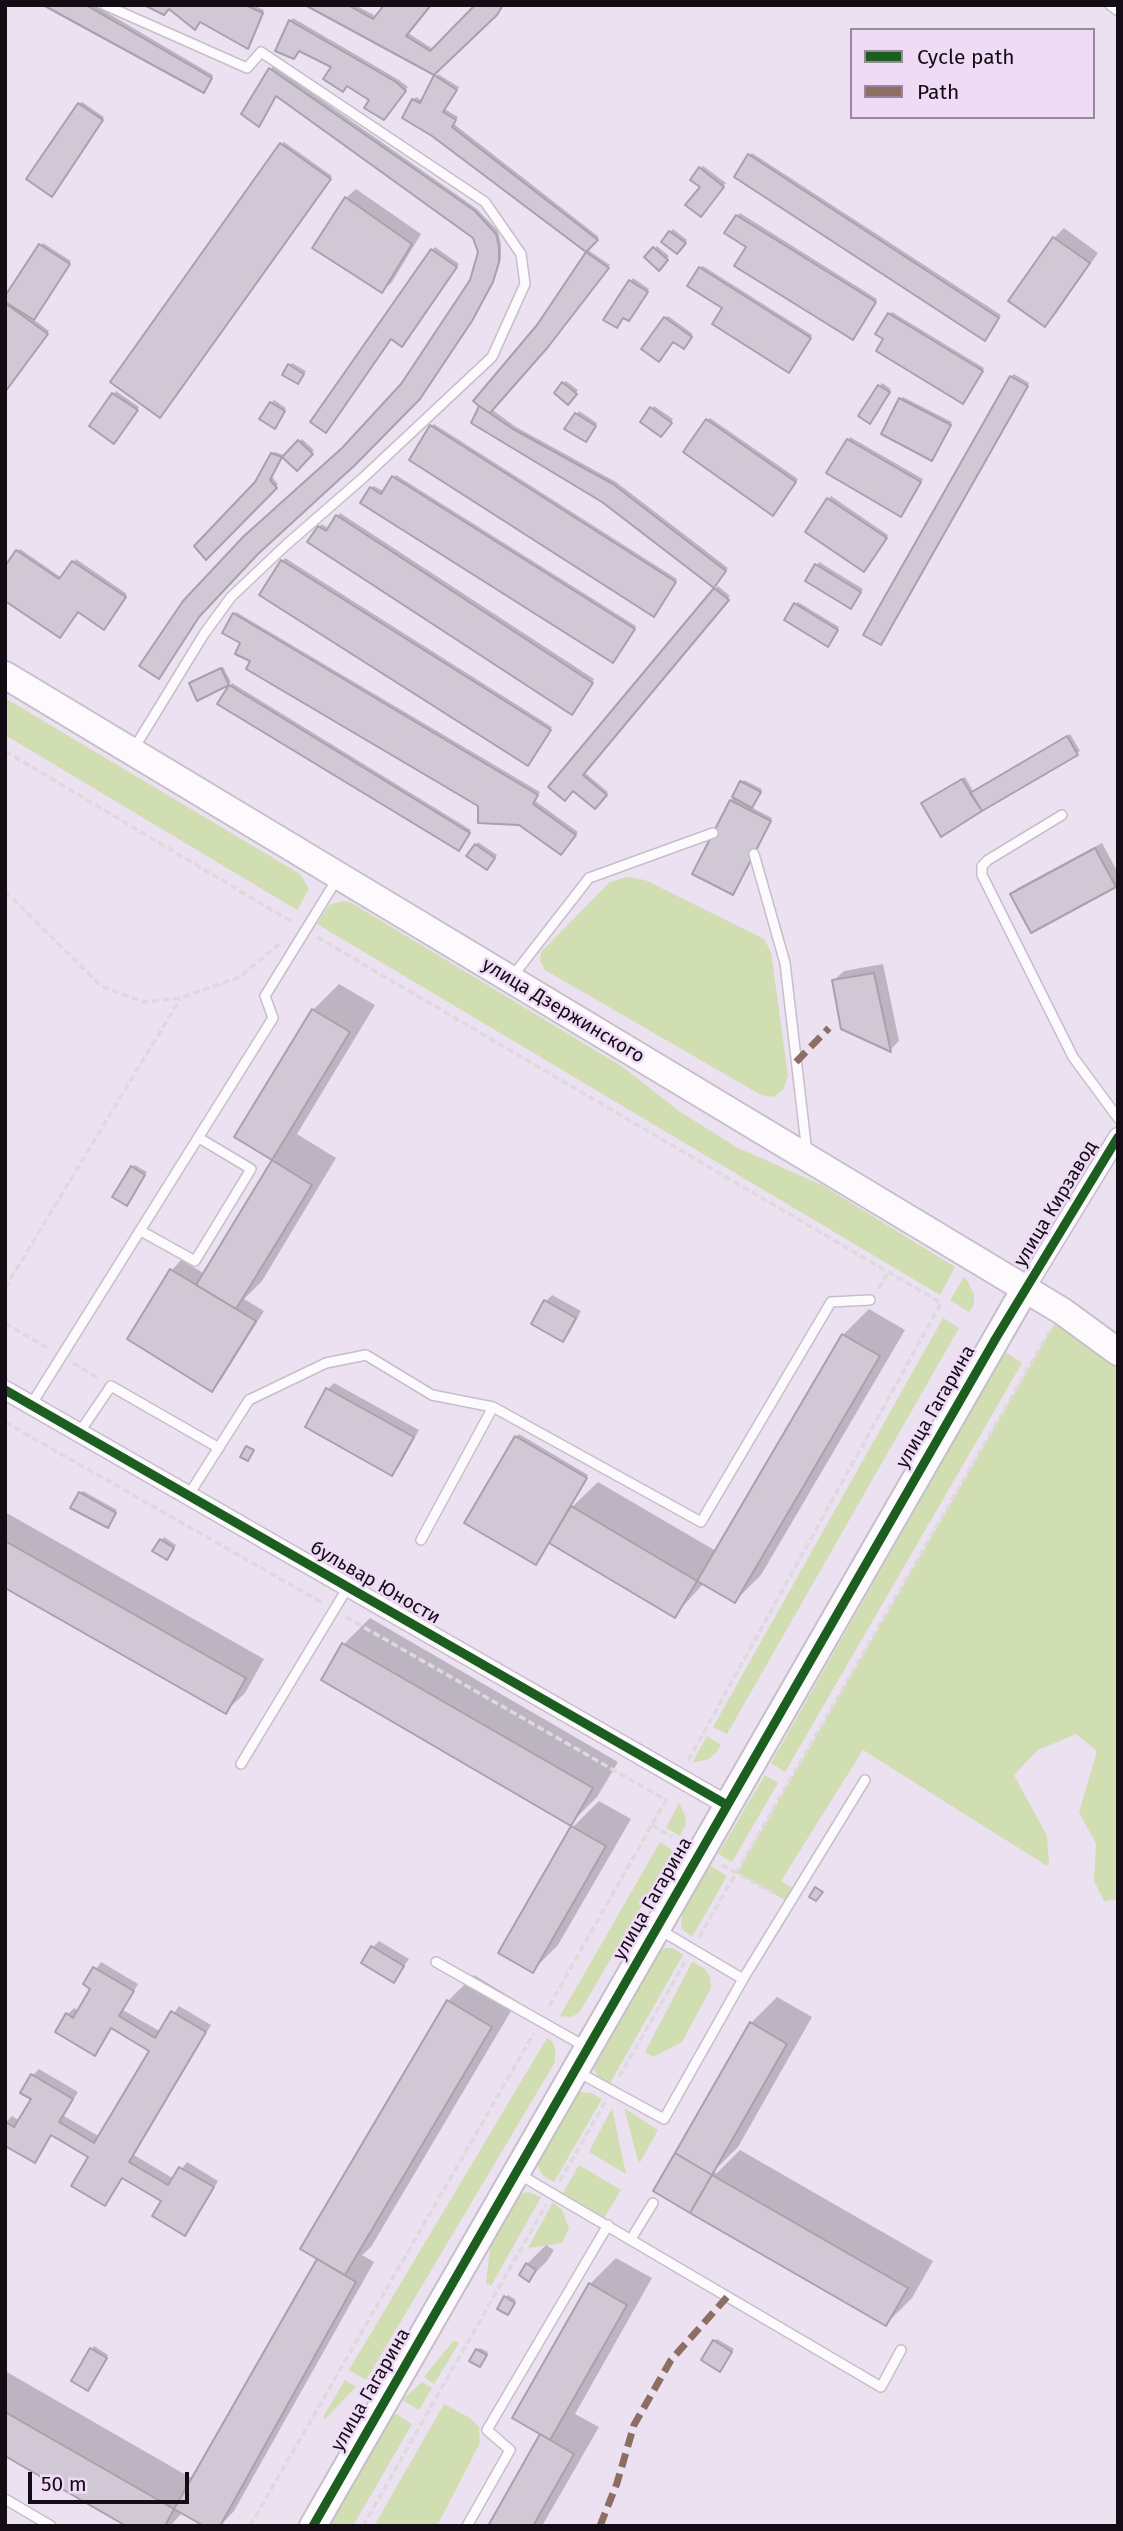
<!DOCTYPE html>
<meta charset="utf-8">
<style>
body{margin:0}
#map{position:relative;width:1123px;height:2531px;overflow:hidden;background:#ece1f1;font-family:"Fira Sans",sans-serif}
canvas{display:block}
.frame{position:absolute;inset:0;border:7px solid #130c15;pointer-events:none}
.legend{position:absolute;left:850px;top:28px;width:245px;height:91px;box-sizing:border-box;background:#f0dbf7;border:2px solid #98889d;margin:0;padding:9px 12px;list-style:none;font-size:21px;color:#130c15}
.legend li{display:flex;align-items:center;gap:14px;height:35px}
.legend b{width:35px;border:2px solid #98889d}
.scale{position:absolute;left:28px;top:2472px;width:161px;height:32px;box-sizing:border-box;border:4px solid #130c15;border-top:0;padding-left:9px;font-size:21px;line-height:24px;white-space:nowrap;color:#130c15;-webkit-text-stroke:5px #f0dbf7;paint-order:stroke}
</style>
<div id="map">
<canvas width="1123" height="2531"></canvas>
<div class="frame"></div>
<ul class="legend">
<li><b style="height:9px;background:#1b5e20"></b>Cycle path</li>
<li><b style="height:9px;background:#8d6e63"></b>Path</li>
</ul>
<div class="scale">50 m</div>
</div>
<script>
const ctx = document.querySelector('canvas').getContext('2d');
ctx.lineJoin = 'round';
function fillPath(path, color) {
  ctx.fillStyle = color;
  ctx.fill(path, 'evenodd');
}
function poly(rows) {
  const path = new Path2D();
  for (const r of rows) {
    path.moveTo(r[0], r[1]);
    for (let i = 2; i < r.length; i += 2) path.lineTo(r[i], r[i + 1]);
  }
  return path;
}
function stroke(path, color, width, dash) {
  ctx.strokeStyle = color;
  ctx.lineWidth = width;
  ctx.lineCap = dash ? 'butt' : 'round';
  ctx.setLineDash(dash || []);
  ctx.stroke(path);
}
function write(font, color, halo, rows, align = 'center') {
  ctx.font = font + ' "Fira Sans",sans-serif';
  ctx.lineWidth = 5;
  ctx.setLineDash([]);
  ctx.textBaseline = 'middle';
  ctx.strokeStyle = halo;
  ctx.fillStyle = color;
  for (const [text, x, y, turn = 0] of rows) {
    ctx.save();
    ctx.translate(x, y);
    ctx.rotate((+turn || 0) * Math.PI / 180);
    ctx.textAlign = isNaN(turn) ? turn : align;
    if (halo) ctx.strokeText(text, 0, 0);
    ctx.fillText(text, 0, 0);
    ctx.restore();
  }
}
fillPath(poly([
 [5,698,300,874,309,889,297,910,5,735],
 [627,877,645,880,764,939,771,952,788,1076,783,1090,774,1097,761,1095,545,970,540,961,541,952,610,882],
 [343,901,350,902,623,1067,679,1111,736,1147,822,1185,955,1267,940,1295,317,924,329,905],
 [964,1277,968,1282,974,1295,974,1304,969,1312,950,1300],
 [1062,1311,1118,1352,1118,1899,1104,1901,1094,1881,1096,1844,1079,1812,1097,1751,1076,1734,1038,1750,1014,1775,1047,1836,1049,1863,1047,1866,863,1750,781,1881,797,1891,790,1903,737,1873],
 [943,1318,959,1328,727,1734,713,1727],
 [1005,1352,1022,1363,785,1772,771,1763],
 [707,1736,721,1745,716,1753,709,1759,692,1763],
 [765,1775,778,1783,732,1862,718,1854],
 [679,1803,685,1815,686,1824,680,1836,666,1828],
 [660,1842,674,1851,579,2013,571,2017,560,2016],
 [708,1864,727,1876,692,1937,681,1928,682,1910],
 [665,1948,673,1948,683,1955,609,2085,599,2079,594,2069,596,2056,654,1953],
 [692,1962,704,1968,710,1977,711,1988,682,2042,653,2057,645,2052],
 [547,2038,552,2041,555,2049,555,2062,366,2380,349,2370],
 [579,2092,592,2093,602,2099,554,2182,542,2175,537,2164,538,2151,568,2099],
 [612,2108,626,2174,589,2152],
 [624,2108,658,2130,639,2164],
 [579,2165,621,2190,604,2218,563,2193],
 [528,2192,541,2197,491,2286,486,2283,491,2239,513,2201,520,2194],
 [553,2202,562,2210,569,2228,562,2243,528,2248],
 [454,2340,459,2343,434,2384,424,2377],
 [345,2380,356,2387,325,2419,323,2417],
 [422,2382,432,2388,419,2410,402,2400],
 [444,2404,470,2418,479,2427,480,2443,437,2526,374,2526],
 [393,2412,412,2424,353,2526,329,2526]
]), '#d1deb1');
fillPath(poly([
 [47,5,94,5,213,75,206,89],
 [148,5,253,5,264,10,250,44,169,7],
 [309,5,355,5,408,33,433,49,434,73],
 [293,18,399,80,408,87,386,115,333,67,290,21],
 [273,66,477,209,498,231,501,244,501,259,495,278,475,316,258,551,141,665,402,385,472,281,479,252,474,237,277,95,243,113],
 [438,74,459,87,445,109,458,117,454,124,599,237,588,250,610,265,550,342,491,409,516,427,616,482,728,568,717,583,603,501,473,422,588,252,433,135,413,100,416,97,423,101],
 [82,102,104,117,54,192,79,104],
 [284,142,332,176,162,413,282,144],
 [752,153,1001,315,987,337,750,155],
 [703,166,726,183,703,213,702,186,692,179],
 [356,189,421,234,392,282,382,291,346,198],
 [740,213,877,299,855,335,749,246,737,216],
 [1064,228,1098,253,1055,315,1045,325,1054,238],
 [673,229,687,240,680,249,670,232],
 [43,243,71,261,33,319,49,331,5,391,5,300],
 [657,246,669,256,659,268,646,257],
 [435,247,459,264,405,342,432,250],
 [703,266,812,335,791,368,724,307,700,268],
 [633,278,649,289,631,317,606,319],
 [892,312,984,368,965,399,885,338,890,314],
 [668,316,693,334,686,344,673,340,665,318],
 [292,363,306,371,300,380,290,365],
 [1014,374,1029,383,883,641,1011,377],
 [566,381,578,390,571,400,563,383],
 [882,383,891,389,873,419,861,416],
 [116,391,139,407,116,439,91,426],
 [903,397,952,422,932,459,900,400],
 [274,400,286,408,277,424,271,403],
 [654,406,673,419,664,433,642,421],
 [579,411,597,423,588,437,567,428],
 [710,418,798,479,776,511,707,420],
 [434,424,677,579,656,612,432,426],
 [850,437,923,479,904,512,848,440],
 [302,439,314,450,297,469,283,456,272,477,278,484,206,557,257,483,272,454,275,452,286,456],
 [396,475,636,626,615,659,371,488,374,486,385,492],
 [831,496,888,535,867,567,807,531],
 [340,513,594,679,574,711,319,527,322,524,329,529],
 [20,549,62,578,76,559,127,594,106,625,17,551],
 [285,558,552,727,530,761,261,595],
 [819,562,863,589,853,604,807,580],
 [718,586,730,596,584,772,608,792,595,807,573,789,551,787],
 [798,602,839,627,830,642,795,605],
 [236,612,540,792,534,800,578,832,563,850,520,823,479,805,252,660,243,642,234,614],
 [223,667,231,682,198,698,191,683],
 [232,683,471,830,461,847,220,704],
 [1070,734,1080,751,1077,753,942,834,926,801,965,777,973,791],
 [744,780,762,789,751,807,772,818,735,891,731,801],
 [478,842,497,855,490,865,476,845],
 [1102,843,1118,873,1118,883,1115,886,1012,894,1018,888],
 [883,964,899,1041,890,1050,834,980,844,971],
 [339,984,375,1005,297,1134,336,1158,262,1281,244,1299,264,1311,221,1380,212,1390,129,1338,172,1270,181,1260,205,1274,275,1160,237,1137,313,1010],
 [135,1165,147,1172,129,1201,132,1167],
 [552,1295,581,1311,569,1334,562,1340,546,1301],
 [869,1309,905,1330,761,1575,735,1601,704,1583,675,1615,550,1541,516,1437,519,1434,588,1475,569,1510,598,1482,716,1551,843,1335],
 [334,1383,419,1430,398,1468,392,1474,307,1426,328,1389],
 [83,1491,117,1510,110,1524,80,1493],
 [5,1512,264,1659,245,1693,226,1711,5,1586],
 [164,1537,176,1545,169,1556,155,1551],
 [370,1618,618,1762,597,1797,571,1823,323,1679,344,1644],
 [599,1801,631,1819,558,1945,532,1971,500,1952,573,1827],
 [379,1941,409,1959,394,1980,373,1947],
 [101,1962,138,1984,123,2010,161,2032,179,2006,211,2025,134,2155,174,2179,187,2162,218,2181,191,2227,185,2233,163,2201,123,2177,105,2204,91,2156,53,2134,34,2161,5,2123,12,2116,20,2121,33,2099,33,2075,39,2069,78,2092,64,2116,100,2137,151,2050,112,2027,95,2054,68,2014,74,2008,79,2011,93,1988,85,1984],
 [474,1975,517,2001,371,2247,362,2255,374,2262,234,2511,220,2526,183,2512,170,2526,130,2526,5,2454,5,2371,193,2479,320,2258,448,2001],
 [777,1997,812,2017,738,2147,712,2173,751,2023],
 [740,2150,933,2261,912,2298,886,2324,714,2178,712,2173,717,2173],
 [546,2245,554,2250,547,2261,529,2279,527,2264],
 [616,2258,652,2278,575,2414,599,2427,542,2526,490,2526,542,2434,590,2284],
 [508,2295,516,2300,510,2310,506,2297],
 [717,2339,734,2349,720,2370,714,2341],
 [94,2346,108,2355,90,2386,73,2380],
 [480,2348,488,2352,482,2363,478,2350]
]), '#0003');
const building = poly([
 [43,5,86,5,212,78,204,93,43,5],
 [144,5,245,5,263,13,248,49,200,22,195,30,169,9,164,15,144,5],
 [305,5,348,5,373,19,384,5,431,5,406,36,430,51,475,5,503,5,497,15,434,75,305,5],
 [289,20,396,82,406,91,384,120,364,108,369,100,347,86,343,92,323,79,331,67,299,51,294,59,275,51,289,20],
 [269,68,475,211,496,234,499,247,499,262,493,282,472,321,420,399,355,465,258,554,199,617,159,679,139,666,183,601,244,536,342,448,401,384,470,280,478,252,473,238,276,96,259,127,241,114,269,68],
 [434,75,457,90,443,112,456,120,452,127,598,240,586,252,432,136,402,118,412,99,420,103,434,75],
 [78,103,103,120,52,197,26,179,78,103],
 [280,143,331,179,160,418,110,382,280,143],
 [748,154,999,318,985,341,734,177,748,154],
 [699,167,724,187,701,217,685,205,700,187,690,180,699,167],
 [345,197,412,244,382,293,312,248,345,197],
 [736,215,876,302,853,340,734,266,746,247,724,233,736,215],
 [669,231,686,243,677,254,661,242,669,231],
 [1053,237,1090,263,1045,327,1008,301,1053,237],
 [39,244,70,264,34,320,5,302,5,296,39,244],
 [653,247,668,260,659,271,644,257,653,247],
 [431,249,457,267,402,347,391,339,326,433,310,422,431,249],
 [586,252,609,268,548,347,490,413,479,406,473,401,537,325,586,252],
 [699,267,811,338,789,373,712,324,722,308,687,286,699,267],
 [629,280,648,292,629,321,623,318,617,328,603,320,629,280],
 [5,303,48,334,5,392,5,303],
 [888,313,983,371,963,404,876,351,883,339,875,334,888,313],
 [664,317,692,337,684,349,673,342,659,362,641,349,664,317],
 [288,364,304,374,298,384,282,375,288,364],
 [1010,376,1028,386,881,645,863,635,1010,376],
 [562,382,577,394,568,405,554,393,562,382],
 [878,385,890,392,870,424,858,416,878,385],
 [112,393,138,410,114,444,89,426,112,393],
 [899,398,951,425,932,461,881,434,899,398],
 [270,402,285,411,275,429,259,419,270,402],
 [479,406,513,429,613,484,726,571,714,588,602,502,471,423,479,406],
 [650,407,672,423,661,437,640,422,650,407],
 [575,413,596,426,586,442,564,429,575,413],
 [706,419,796,482,773,516,683,452,706,419],
 [430,425,676,582,654,617,409,460,430,425],
 [847,439,921,482,901,517,826,473,847,439],
 [298,440,313,454,297,471,282,457,298,440],
 [271,453,282,457,270,480,277,488,206,560,194,546,255,482,271,453],
 [392,476,635,629,613,663,360,503,370,487,381,494,392,476],
 [827,498,887,538,864,572,805,532,827,498],
 [336,515,593,683,572,715,307,542,318,526,326,531,336,515],
 [16,550,59,579,72,561,126,597,104,630,78,612,60,638,5,601,5,566,16,550],
 [281,560,551,730,528,766,259,595,281,560],
 [815,564,861,592,851,609,805,581,815,564],
 [714,588,729,600,583,775,607,795,595,809,573,791,565,801,548,787,714,588],
 [794,603,838,630,828,647,784,620,794,603],
 [233,613,538,795,533,804,576,835,561,855,519,825,478,823,478,806,246,669,250,661,235,654,240,643,222,633,233,613],
 [221,668,229,685,197,701,189,683,221,668],
 [229,685,470,833,459,851,217,704,229,685],
 [1067,736,1078,755,982,811,970,793,1067,736],
 [962,779,982,811,941,837,921,803,962,779],
 [740,781,761,792,752,808,732,797,740,781],
 [730,800,771,821,733,895,692,874,730,800],
 [475,844,495,858,487,870,466,856,475,844],
 [1095,848,1116,887,1031,933,1010,894,1095,848],
 [874,973,891,1052,841,1029,832,980,874,973],
 [312,1009,350,1032,272,1160,234,1137,312,1009],
 [272,1160,312,1185,236,1309,196,1285,272,1160],
 [131,1166,145,1175,127,1206,112,1197,131,1166],
 [170,1269,256,1321,212,1392,127,1339,170,1269],
 [544,1300,576,1318,563,1342,531,1324,544,1300],
 [842,1334,880,1356,735,1603,697,1581,842,1334],
 [326,1388,414,1437,392,1476,305,1427,326,1388],
 [515,1436,587,1478,536,1565,464,1523,515,1436],
 [246,1446,254,1450,248,1461,240,1457,246,1446],
 [79,1492,116,1513,108,1528,70,1508,79,1492],
 [571,1506,697,1581,675,1618,549,1543,571,1506],
 [160,1539,174,1548,167,1560,152,1551,160,1539],
 [5,1541,246,1678,226,1714,5,1588,5,1541],
 [342,1643,593,1788,571,1826,321,1680,342,1643],
 [571,1826,606,1846,533,1973,498,1953,571,1826],
 [815,1887,823,1892,816,1901,809,1897,815,1887],
 [371,1946,404,1966,394,1983,361,1963,371,1946],
 [93,1967,134,1991,119,2016,155,2038,171,2011,206,2032,129,2162,168,2185,179,2167,214,2187,185,2236,152,2216,161,2201,122,2178,105,2206,71,2186,88,2157,51,2135,35,2163,5,2146,5,2122,14,2127,31,2099,20,2093,31,2074,73,2099,59,2122,94,2143,149,2051,111,2028,95,2056,55,2032,66,2013,73,2018,90,1989,83,1984,93,1967],
 [447,2000,492,2027,345,2275,300,2249,447,2000],
 [750,2022,787,2044,712,2175,675,2153,750,2022],
 [675,2153,712,2175,690,2213,653,2191,675,2153],
 [712,2175,908,2288,886,2326,690,2213,712,2175],
 [317,2259,356,2282,220,2526,204,2526,174,2509,317,2259],
 [526,2263,536,2270,529,2282,519,2275,526,2263],
 [589,2283,627,2305,550,2440,512,2418,589,2283],
 [504,2296,515,2303,508,2315,497,2309,504,2296],
 [713,2340,732,2352,720,2372,701,2360,713,2340],
 [90,2348,107,2358,88,2391,71,2381,90,2348],
 [476,2349,487,2355,480,2367,469,2361,476,2349],
 [5,2412,174,2509,165,2526,126,2526,5,2456,5,2412],
 [540,2434,574,2454,533,2526,488,2526,540,2434]
]);
fillPath(building, '#d0c8d4');
stroke(building, '#a8a0ac', 2);
const lane = poly([
 [105,5,247,68,261,52,485,202,521,254,525,284,492,357,364,477,286,545,231,597,204,634,133,750],
 [1110,5,1118,11],
 [1062,815,988,860,982,866,982,875,1073,1057,1118,1118],
 [754,854,785,963,807,1153],
 [512,977,589,878,713,833],
 [141,1231,195,1261,251,1169,199,1138],
 [31,1405,273,1018,265,996,337,879],
 [79,1433,111,1386,219,1448],
 [188,1496,249,1400,326,1363,366,1355,432,1395,493,1407],
 [421,1540,493,1407,701,1522,831,1302,870,1300],
 [241,1764,348,1587],
 [436,1962,586,2047],
 [743,1979,865,1780],
 [576,2071,664,2119,743,1979,660,1930],
 [517,2173,881,2387,901,2350],
 [631,2239,653,2203],
 [5,2499,51,2526],
 [467,2526,510,2450,487,2430,608,2225]
]);
const street = poly([
 [1025,1289,1118,1137],
 [5,1390,727,1805]
]);
const secondary = poly([
 [5,675,1062,1311,1118,1352],
 [313,2526,1025,1289]
]);
stroke(lane, '#c7becb', 12);
stroke(street, '#c7becb', 21);
stroke(secondary, '#c7becb', 30);
stroke(poly([
 [5,751,292,922],
 [5,891,101,986,144,1002,180,998,240,977,279,944],
 [317,937,941,1303,688,1761],
 [5,1288,180,999],
 [878,1289,888,1273],
 [5,1323,49,1349],
 [73,1363,100,1379],
 [5,1422,321,1602],
 [346,1617,666,1800,548,2008],
 [652,1825,672,1837],
 [722,1865,776,1895],
 [699,1937,1049,1332],
 [619,2077,685,1962],
 [560,2181,605,2102],
 [250,2526,534,2033],
 [363,2526,546,2205]
]), '#ddd9dd', 3.5, [7, 3.5]);
stroke(lane, '#fcfafd', 9);
stroke(street, '#fcfafd', 18);
stroke(secondary, '#fcfafd', 26);
stroke(poly([
 [796,1062,829,1028],
 [600,2526,617,2483,634,2425,671,2360,727,2297]
]), '#8d6e63', 7, [14, 7]);
stroke(poly([
 [5,1390,727,1805],
 [313,2526,996,1338,1118,1137]
]), '#1b5e20', 9);
write('19px', '#130c15', '#f0dbf7', [
 ["улица Дзержинского",563,1011,31],
 ["улица Кирзавод",1056,1204,-59],
 ["улица Гагарина",936,1407,-60],
 ["бульвар Юности",375,1583,30],
 ["улица Гагарина",653,1899,-60],
 ["улица Гагарина",371,2390,-60]
]);
</script>
